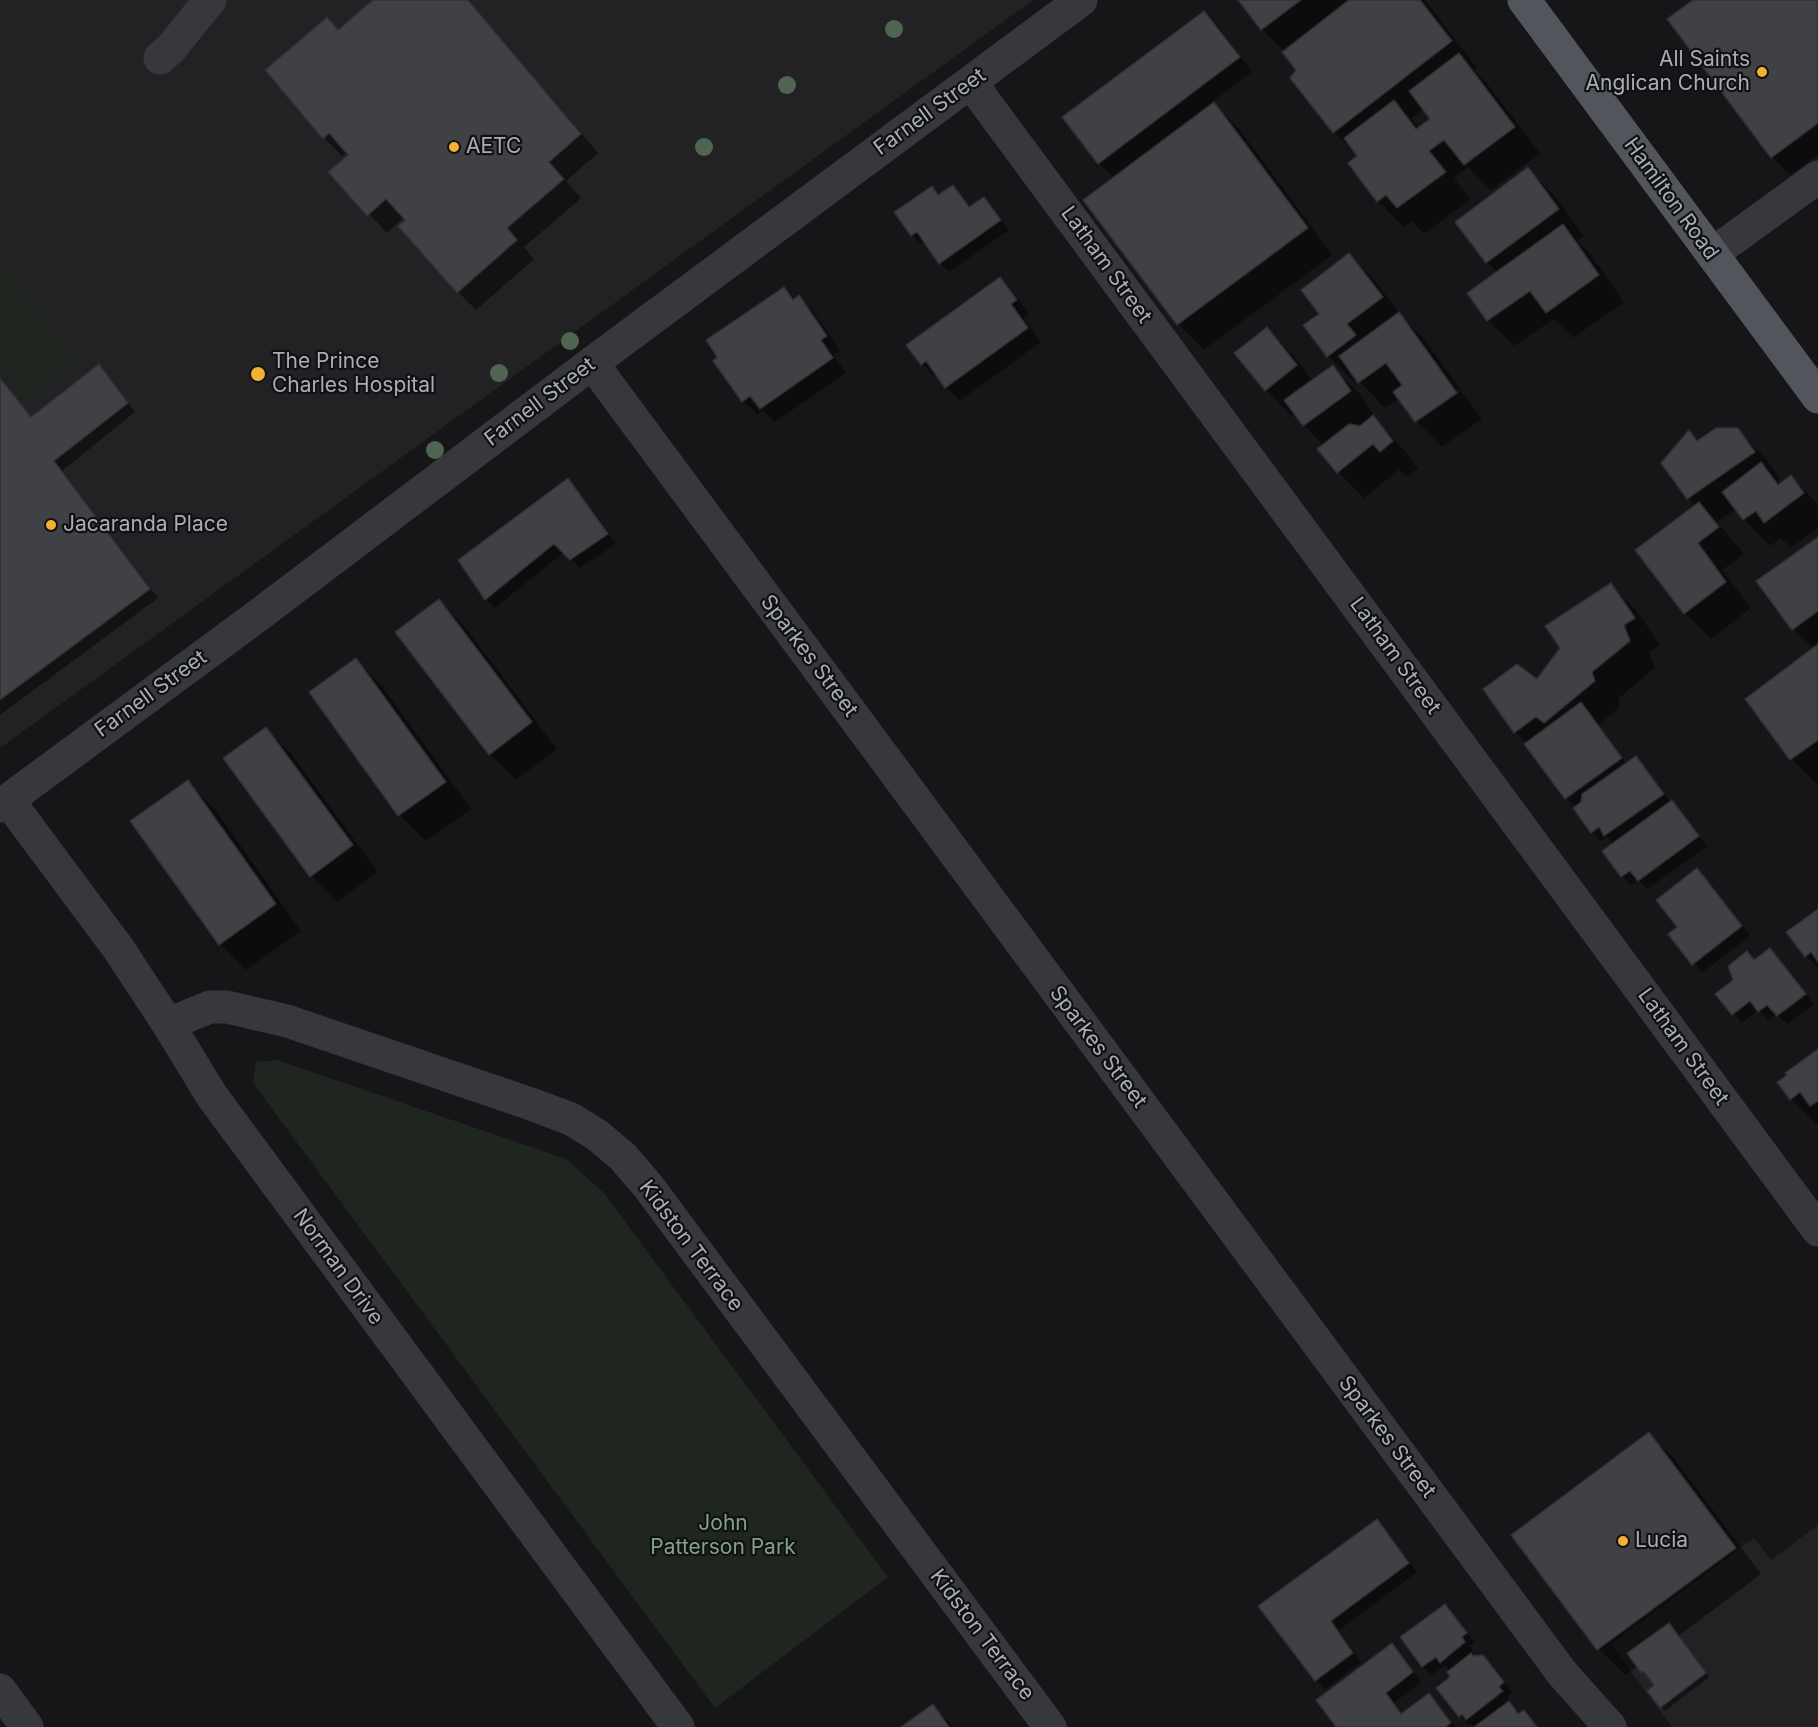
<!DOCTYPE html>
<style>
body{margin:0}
canvas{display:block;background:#161618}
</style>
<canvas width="1818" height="1727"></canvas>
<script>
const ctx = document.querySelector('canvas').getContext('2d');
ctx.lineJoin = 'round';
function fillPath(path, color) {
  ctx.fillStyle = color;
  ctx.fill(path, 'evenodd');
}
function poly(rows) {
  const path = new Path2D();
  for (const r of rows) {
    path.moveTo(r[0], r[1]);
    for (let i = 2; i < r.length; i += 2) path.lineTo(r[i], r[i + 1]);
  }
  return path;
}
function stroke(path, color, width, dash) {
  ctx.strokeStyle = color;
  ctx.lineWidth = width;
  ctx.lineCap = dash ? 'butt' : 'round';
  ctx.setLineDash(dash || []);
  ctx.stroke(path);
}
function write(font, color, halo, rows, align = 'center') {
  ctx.font = font + ' Inter,sans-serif';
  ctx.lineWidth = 4.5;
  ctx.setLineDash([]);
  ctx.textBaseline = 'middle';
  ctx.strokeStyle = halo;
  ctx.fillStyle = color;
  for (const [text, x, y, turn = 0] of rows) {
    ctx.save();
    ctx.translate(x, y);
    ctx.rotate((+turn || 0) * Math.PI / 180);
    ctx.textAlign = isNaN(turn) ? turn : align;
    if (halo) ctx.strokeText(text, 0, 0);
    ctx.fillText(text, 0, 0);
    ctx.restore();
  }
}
fillPath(poly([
 [0,0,1033,0,0,748],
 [1818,1525,1818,1727,1672,1727,1611,1644,1754,1538,1771,1560]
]), '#222225');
fillPath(poly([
 [0,260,77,364,26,401,0,367],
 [277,1060,566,1159,603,1192,888,1577,715,1708,253,1083,256,1062]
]), '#1e261f');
fillPath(poly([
 [375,0,469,0,598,153,566,181,581,198,524,247,534,259,476,310,458,292,404,217,387,233,330,172,350,155,347,152,342,156,324,138,267,70,339,31],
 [1240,0,1425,0,1477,68,1474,70,1485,81,1540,153,1491,190,1468,167,1454,178,1470,199,1424,234,1412,221,1404,227,1378,201,1358,156,1334,132,1285,52,1262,29],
 [1424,109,1432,119,1420,128,1411,119],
 [1695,0,1818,0,1818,155,1790,175,1772,157],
 [1204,13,1218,26,1252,72,1212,102,1240,130,1332,255,1204,350,1178,324,1114,178,1099,163,1064,117],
 [1528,169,1554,195,1584,236,1577,241,1589,252,1624,302,1573,338,1554,319,1514,346,1488,320,1469,293,1498,273,1487,262,1457,222],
 [953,187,971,208,984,199,993,208,1009,230,949,272,940,263,925,242,921,244,912,235,932,188,939,196],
 [1349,255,1375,281,1404,319,1425,340,1460,389,1422,416,1423,418,1461,391,1482,419,1442,447,1416,421,1399,398,1385,408,1357,379,1354,382,1328,356,1321,314],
 [1000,279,1013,292,1029,314,1024,319,1041,342,960,401,946,387,938,376,936,378,922,364],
 [783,289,795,300,799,297,813,311,840,350,833,354,846,373,775,422,763,410,757,415,743,401],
 [1267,329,1293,355,1313,381,1332,367,1359,393,1376,418,1374,419,1399,444,1418,468,1407,477,1399,470,1364,498,1338,472,1324,446,1304,425,1295,413,1292,416,1266,390],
 [99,366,108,375,135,412,62,471,158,598,0,715,0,377,32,418],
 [1737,430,1764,456,1780,479,1777,481,1781,484,1791,477,1817,503,1818,528,1791,548,1781,538,1770,546,1744,519,1736,509,1717,522,1744,554,1722,570,1751,608,1711,639,1685,613,1696,506,1688,498,1689,432,1699,442],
 [568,480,577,489,616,544,580,568,564,552,495,608,486,600,460,560],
 [1818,538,1818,785,1792,759,1747,699,1814,649,1794,629,1758,581],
 [1611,585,1637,611,1660,645,1649,652,1655,668,1618,699,1620,707,1599,725,1627,764,1636,758,1645,767,1671,802,1680,811,1707,846,1648,889,1638,880,1631,885,1622,876,1614,844,1607,837,1601,841,1592,832,1576,808,1566,798,1527,743,1515,732,1537,682],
 [439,601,465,627,557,749,516,780,490,754],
 [356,660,382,686,471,809,426,841,400,815,311,692],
 [266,729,292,755,378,872,337,902,311,876],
 [187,782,214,808,301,931,246,970,220,944],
 [1697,870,1706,879,1750,936,1702,973,1670,935,1679,928],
 [1818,911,1818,968,1806,956],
 [1769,950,1778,958,1814,1004,1787,1024,1776,1014,1768,1020,1759,1010,1742,1023,1717,994],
 [1818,1051,1818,1124,1817,1125,1791,1099],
 [1649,1434,1675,1460,1761,1574,1678,1636,1709,1677,1665,1711,1661,1707,1656,1685,1648,1675,1646,1676,1638,1666,1625,1675,1599,1649,1513,1535],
 [1377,1521,1386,1530,1417,1572,1339,1630,1361,1662,1325,1689,1316,1680,1260,1606],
 [1445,1606,1475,1643,1470,1646,1473,1652,1470,1655,1473,1658,1482,1656,1492,1665,1512,1692,1507,1697,1511,1701,1508,1703,1520,1715,1524,1712,1537,1727,1475,1727,1471,1723,1469,1725,1460,1716,1450,1671,1445,1665,1432,1675,1423,1666],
 [1392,1645,1401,1654,1421,1682,1394,1703,1402,1715,1429,1695,1438,1704,1455,1727,1338,1727],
 [933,1706,954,1727,904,1727]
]), '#0007');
const building = poly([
 [373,0,468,0,581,134,549,162,564,179,507,228,517,240,457,293,398,226,405,220,386,199,367,216,328,172,348,155,329,133,323,139,265,70,327,17,338,30,373,0],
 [1238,0,1301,0,1261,30,1238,0],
 [1349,0,1420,0,1452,41,1333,133,1290,78,1296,70,1282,52,1349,0],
 [1693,0,1818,0,1818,123,1771,158,1667,19,1693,0],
 [1204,11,1240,57,1098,164,1062,117,1204,11],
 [1459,53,1515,127,1464,165,1444,140,1429,151,1446,172,1397,208,1386,195,1377,202,1348,163,1357,156,1344,138,1394,100,1416,129,1430,119,1409,91,1459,53],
 [1214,102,1308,228,1177,325,1083,200,1214,102],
 [1528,167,1559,209,1486,263,1455,222,1528,167],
 [953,185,969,207,984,197,1001,220,939,264,917,232,911,236,894,212,932,186,938,195,953,185],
 [1563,224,1599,275,1546,313,1530,291,1487,321,1467,293,1563,224],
 [1349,253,1383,297,1347,324,1356,335,1327,357,1303,325,1319,314,1301,290,1349,253],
 [1000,277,1017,300,1011,304,1028,328,945,388,926,361,921,365,906,345,1000,277],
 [784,287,793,300,799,295,827,336,821,340,833,358,760,409,750,396,742,402,713,361,717,357,706,340,784,287],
 [1399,312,1457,393,1415,422,1393,392,1402,385,1386,363,1358,383,1339,356,1399,312],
 [1267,327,1297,365,1265,391,1234,353,1267,327],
 [99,364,128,403,54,461,150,589,0,700,0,378,31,417,99,364],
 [1333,365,1351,391,1303,426,1284,400,1333,365],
 [1373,415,1393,441,1380,452,1373,444,1337,473,1317,449,1349,424,1360,426,1373,415],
 [1716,428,1738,428,1755,452,1687,499,1661,463,1689,430,1697,441,1716,428],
 [1761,462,1778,485,1791,475,1804,493,1764,523,1756,511,1743,520,1722,492,1761,462],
 [568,478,608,534,570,560,554,544,485,600,458,560,568,478],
 [1699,502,1719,527,1698,543,1726,582,1684,614,1635,550,1699,502],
 [1818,537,1818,611,1792,630,1756,581,1818,537],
 [1611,583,1635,618,1624,625,1630,641,1592,672,1595,681,1544,723,1536,717,1514,733,1483,689,1517,664,1537,679,1560,648,1545,626,1611,583],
 [439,599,532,722,489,755,395,632,439,599],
 [1818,644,1818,740,1790,760,1745,699,1818,644],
 [356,658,446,782,398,816,309,692,356,658],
 [1581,702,1622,758,1565,799,1524,744,1581,702],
 [266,727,353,845,310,877,223,758,266,727],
 [1636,756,1664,794,1604,836,1599,827,1591,833,1573,808,1581,802,1582,794,1636,756],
 [188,780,276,904,219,945,130,821,188,780],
 [1672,800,1699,836,1638,881,1630,871,1621,877,1602,851,1672,800],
 [1697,868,1742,926,1692,965,1668,934,1677,927,1656,900,1697,868],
 [1818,909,1818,962,1811,952,1805,957,1786,932,1818,909],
 [1770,948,1806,994,1777,1016,1767,1005,1758,1012,1750,1001,1732,1015,1715,994,1733,980,1728,966,1747,951,1754,960,1770,948],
 [1818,1049,1818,1101,1810,1106,1800,1092,1790,1100,1777,1082,1787,1075,1785,1073,1818,1049],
 [1649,1432,1736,1548,1597,1650,1511,1535,1649,1432],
 [1377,1519,1409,1563,1331,1621,1353,1653,1315,1681,1258,1606,1377,1519],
 [1445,1604,1467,1633,1462,1637,1465,1642,1440,1663,1436,1657,1422,1667,1400,1637,1445,1604],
 [1669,1623,1706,1673,1660,1708,1647,1691,1654,1685,1643,1671,1641,1673,1627,1653,1669,1623],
 [1392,1643,1413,1672,1386,1693,1401,1714,1429,1693,1451,1723,1445,1727,1336,1727,1316,1700,1392,1643],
 [1471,1653,1473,1656,1483,1655,1504,1682,1499,1687,1503,1691,1466,1720,1462,1714,1459,1717,1436,1688,1450,1677,1447,1672,1471,1653],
 [1509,1701,1518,1714,1524,1710,1537,1727,1474,1727,1509,1701],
 [933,1704,949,1727,901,1727,933,1704]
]);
fillPath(building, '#404145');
stroke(building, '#303034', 1.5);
stroke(poly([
 [160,58,172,47,210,0],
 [971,83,1818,1230],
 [1712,254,1818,177],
 [592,363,1562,1673,1610,1727],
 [8,800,118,948,168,1024,212,1096,678,1727],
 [0,806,256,617,592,363,1081,0],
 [168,1024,210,1007,227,1007,287,1021,531,1104,571,1119,597,1135,623,1157,648,1186,1050,1727],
 [0,1690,27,1727]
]), '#37383d', 33);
stroke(poly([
 [1524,0,1818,397]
]), '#53555c', 33);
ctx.fillStyle = '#506452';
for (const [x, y] of [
 [894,29],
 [787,85],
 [704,147],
 [570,341],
 [499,373],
 [435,450]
]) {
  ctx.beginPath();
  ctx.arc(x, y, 9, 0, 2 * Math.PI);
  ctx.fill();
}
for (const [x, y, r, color] of [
 [1762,72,6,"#f2b134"],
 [454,147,6,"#f2b134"],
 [258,374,8,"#f2b134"],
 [51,525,6,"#f2b134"],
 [1623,1541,6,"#f2b134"]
]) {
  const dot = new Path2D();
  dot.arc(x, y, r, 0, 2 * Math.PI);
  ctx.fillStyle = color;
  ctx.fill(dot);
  stroke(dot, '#111113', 2);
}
write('21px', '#a8adb8', '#111113', [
 ["All Saints",1750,60,"right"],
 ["Anglican Church",1750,84,"right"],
 ["AETC",466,147],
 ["The Prince",272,362],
 ["Charles Hospital",272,386],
 ["Jacaranda Place",63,525],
 ["Lucia",1635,1541]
], 'left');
write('21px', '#a8adb8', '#111113', [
 ["Farnell Street",930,112,-36],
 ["Hamilton Road",1671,199,54],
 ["Latham Street",1106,265,54],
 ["Farnell Street",540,402,-37],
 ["Sparkes Street",809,656,53],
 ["Latham Street",1395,656,54],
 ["Farnell Street",151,694,-36],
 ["Sparkes Street",1098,1047,53],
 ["Latham Street",1683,1047,54],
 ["Kidston Terrace",691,1246,53],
 ["Norman Drive",338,1267,54],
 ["Sparkes Street",1387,1437,53],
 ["Kidston Terrace",982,1635,53]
]);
write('21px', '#7fa381', '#111113', [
 ["John",723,1524],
 ["Patterson Park",723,1548]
]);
</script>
